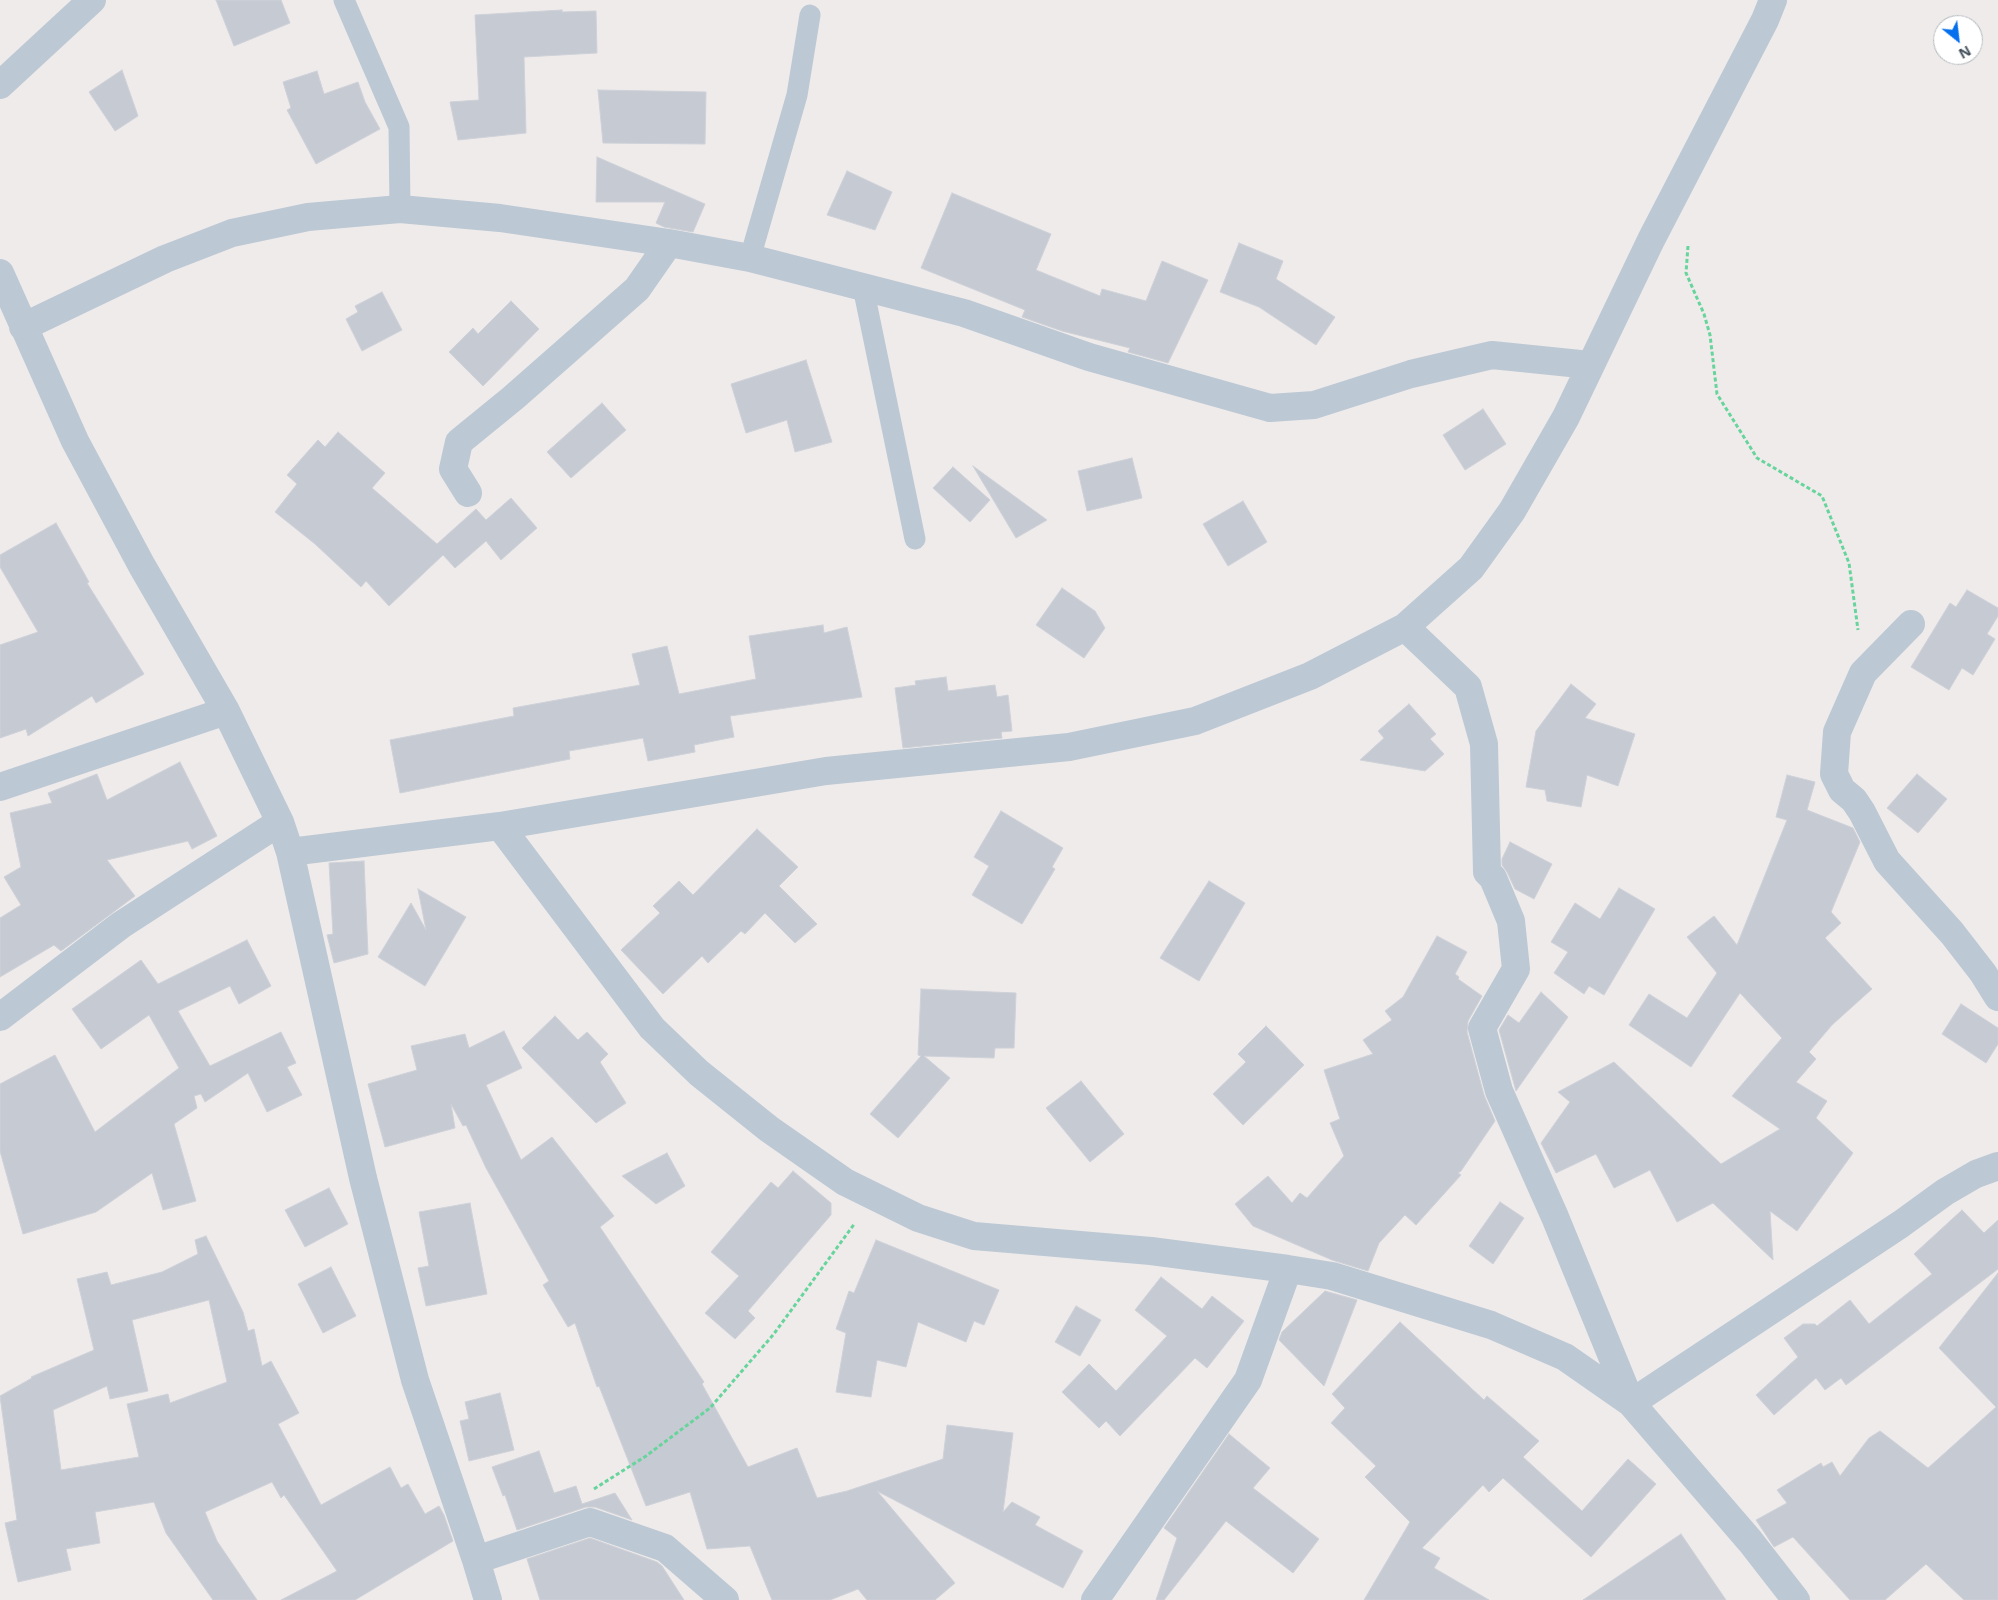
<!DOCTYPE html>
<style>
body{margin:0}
#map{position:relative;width:1998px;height:1600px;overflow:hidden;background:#efebeb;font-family:"Open Sans",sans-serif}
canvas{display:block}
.north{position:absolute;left:1933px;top:15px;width:50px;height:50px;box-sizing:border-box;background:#fff;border:1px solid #b3b9bd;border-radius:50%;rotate:151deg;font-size:14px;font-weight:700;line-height:20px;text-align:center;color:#424f5a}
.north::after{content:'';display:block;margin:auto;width:18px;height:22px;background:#056fee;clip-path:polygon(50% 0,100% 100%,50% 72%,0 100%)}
</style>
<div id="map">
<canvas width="1998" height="1600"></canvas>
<div class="north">N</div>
</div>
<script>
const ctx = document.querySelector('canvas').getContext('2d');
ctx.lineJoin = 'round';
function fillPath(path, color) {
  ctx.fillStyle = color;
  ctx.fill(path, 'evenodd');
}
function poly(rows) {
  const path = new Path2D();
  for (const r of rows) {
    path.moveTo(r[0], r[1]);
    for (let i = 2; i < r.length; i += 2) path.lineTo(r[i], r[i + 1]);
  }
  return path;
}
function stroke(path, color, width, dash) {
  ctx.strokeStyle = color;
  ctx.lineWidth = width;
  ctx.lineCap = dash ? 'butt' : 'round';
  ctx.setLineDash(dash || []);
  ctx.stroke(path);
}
const building = poly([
 [216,0,281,0,290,23,234,46,216,0],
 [562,10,562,12,596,11,597,53,524,57,526,133,458,140,450,102,479,100,475,15,562,10],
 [122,70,138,116,115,131,89,92,122,70],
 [317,71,324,94,358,82,365,102,380,129,316,164,287,110,291,108,283,82,317,71],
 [598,90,706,92,705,144,603,143,598,90],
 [597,157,705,204,693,232,664,227,656,223,665,202,596,202,597,157],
 [847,171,892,192,875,230,827,215,847,171],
 [952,193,1051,234,1036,270,1100,296,1102,289,1146,301,1162,261,1208,280,1168,363,1128,352,1130,348,1062,331,1022,317,1025,310,921,268,952,193],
 [1239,243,1283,261,1276,279,1335,317,1316,345,1259,307,1220,292,1239,243],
 [382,292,402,330,362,351,346,319,358,312,355,306,382,292],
 [511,301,539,329,483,386,449,352,473,328,478,334,511,301],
 [806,360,832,442,795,452,787,420,746,433,731,384,806,360],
 [602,403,626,430,571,478,547,452,602,403],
 [1483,409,1506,444,1465,470,1443,435,1483,409],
 [338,432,385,473,372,488,437,544,476,509,486,520,511,498,537,528,501,560,486,541,455,568,443,555,389,606,366,581,361,587,315,544,275,512,297,484,287,475,318,440,325,447,338,432],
 [1132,458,1142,498,1087,511,1078,471,1132,458],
 [973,466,1047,520,1016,538,973,466],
 [953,467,990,500,970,522,933,488,953,467],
 [1243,501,1267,542,1228,566,1203,524,1243,501],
 [56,523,89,582,87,583,144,674,96,703,92,696,28,736,26,729,0,738,0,645,38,632,0,567,0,555,56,523],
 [1062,588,1095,611,1105,628,1084,658,1036,625,1062,588],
 [1967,590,1998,608,1998,616,1987,634,1995,639,1973,675,1962,668,1949,690,1911,667,1950,603,1956,607,1967,590],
 [823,625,824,633,847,627,862,697,730,716,734,737,694,745,695,752,648,761,643,738,569,751,570,759,400,793,390,740,514,716,513,708,640,685,632,654,667,646,679,694,756,679,749,636,823,625],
 [946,677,948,691,995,685,997,697,1008,695,1012,731,1001,732,1002,738,903,748,895,688,916,685,915,681,946,677],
 [1571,684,1596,704,1585,718,1635,734,1618,786,1587,775,1581,807,1547,801,1545,790,1526,787,1536,731,1571,684],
 [1409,704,1436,734,1430,739,1444,754,1425,771,1360,760,1384,738,1378,731,1409,704],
 [180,762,217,836,192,849,188,841,107,860,135,896,61,951,54,945,0,977,0,918,21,905,4,877,21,867,10,813,52,803,48,793,97,774,107,800,180,762],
 [1917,774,1947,799,1918,833,1887,808,1917,774],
 [1787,775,1815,782,1807,810,1853,828,1860,842,1831,912,1841,923,1825,938,1872,989,1832,1025,1809,1052,1816,1059,1796,1082,1827,1101,1816,1118,1853,1153,1797,1231,1770,1211,1773,1260,1713,1203,1677,1222,1650,1170,1614,1188,1596,1154,1556,1173,1541,1143,1570,1102,1558,1092,1614,1062,1721,1164,1780,1129,1732,1096,1782,1038,1740,993,1691,1067,1629,1025,1649,994,1687,1018,1717,973,1687,937,1714,916,1737,945,1787,820,1776,817,1787,775],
 [1001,811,1063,848,1052,867,1055,869,1022,924,972,895,989,866,974,857,1001,811],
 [757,829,798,867,779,886,817,924,795,943,765,913,745,934,741,931,708,963,702,956,663,994,621,950,660,913,653,906,679,881,693,895,757,829],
 [1510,842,1552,864,1534,899,1515,889,1507,872,1502,865,1502,859,1510,842],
 [364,861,368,954,334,963,327,935,333,934,329,863,364,861],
 [1209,881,1245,903,1199,981,1160,958,1209,881],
 [1619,888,1655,909,1604,995,1589,986,1584,994,1554,973,1568,952,1551,942,1575,903,1600,919,1619,888],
 [418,889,466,917,425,986,378,957,411,903,426,930,418,889],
 [1437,936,1467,952,1455,974,1459,977,1458,979,1482,996,1468,1021,1467,1032,1484,1095,1495,1121,1461,1171,1458,1173,1461,1175,1416,1225,1405,1215,1379,1243,1368,1271,1332,1260,1253,1226,1235,1204,1268,1176,1292,1203,1300,1193,1307,1198,1344,1156,1330,1123,1340,1119,1324,1070,1373,1054,1363,1040,1392,1020,1385,1011,1403,997,1437,936],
 [247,940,271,986,239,1004,230,986,178,1011,210,1066,281,1032,296,1063,287,1067,302,1095,267,1112,248,1073,205,1102,201,1094,194,1096,197,1108,174,1124,196,1201,163,1210,152,1173,96,1212,23,1234,0,1151,0,1084,55,1055,95,1132,179,1068,149,1015,101,1049,72,1009,141,960,158,984,247,940],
 [921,989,1016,993,1014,1048,995,1048,994,1058,924,1056,950,1078,898,1138,870,1114,921,1056,918,1055,921,989],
 [1541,992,1568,1017,1516,1091,1499,1030,1508,1015,1519,1023,1541,992],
 [1961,1004,1998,1028,1998,1044,1986,1063,1942,1034,1961,1004],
 [555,1016,578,1040,587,1032,608,1054,600,1062,626,1103,596,1123,522,1048,555,1016],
 [1266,1026,1304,1065,1243,1125,1213,1094,1246,1062,1238,1054,1266,1026],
 [504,1031,522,1068,486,1085,521,1160,552,1137,614,1216,600,1227,704,1382,702,1384,748,1467,797,1448,817,1498,847,1491,943,1459,947,1425,1013,1433,1003,1512,1012,1502,1040,1517,1035,1525,1083,1551,1063,1588,877,1491,955,1583,935,1600,867,1600,858,1589,830,1600,772,1600,750,1546,707,1549,690,1492,646,1506,599,1386,597,1387,575,1323,568,1327,543,1285,549,1281,486,1168,466,1125,463,1126,451,1104,455,1128,385,1147,368,1084,417,1070,411,1046,465,1034,469,1048,504,1031],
 [1081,1081,1124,1134,1090,1162,1046,1108,1081,1081],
 [667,1153,685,1186,656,1204,622,1176,667,1153],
 [793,1171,831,1203,831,1215,748,1311,755,1318,735,1339,705,1313,739,1276,711,1252,771,1182,778,1188,793,1171],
 [329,1188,348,1224,305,1247,285,1210,329,1188],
 [1500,1202,1524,1218,1493,1264,1469,1246,1500,1202],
 [470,1203,487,1294,426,1306,418,1268,429,1266,419,1212,470,1203],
 [1962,1210,1984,1233,1998,1220,1998,1269,1846,1385,1841,1378,1825,1390,1816,1378,1774,1415,1756,1395,1798,1357,1784,1338,1803,1324,1815,1324,1817,1326,1850,1300,1869,1324,1932,1274,1914,1254,1962,1210],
 [206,1236,243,1312,248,1331,254,1329,262,1366,271,1361,299,1413,278,1424,321,1505,390,1467,401,1488,408,1484,425,1514,439,1506,444,1515,453,1541,355,1600,281,1600,337,1571,284,1495,281,1498,272,1482,205,1512,217,1541,257,1600,213,1600,166,1533,154,1502,95,1512,100,1543,66,1549,71,1570,18,1582,5,1523,17,1520,0,1396,32,1378,31,1377,94,1350,77,1279,107,1272,111,1285,162,1272,198,1254,195,1240,206,1236],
 [209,1300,227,1382,170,1403,168,1394,127,1404,139,1457,61,1470,53,1410,107,1386,110,1399,148,1391,132,1320,209,1300],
 [876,1240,999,1290,984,1325,974,1321,966,1342,918,1322,906,1367,877,1360,871,1397,836,1392,846,1333,836,1329,849,1291,854,1293,876,1240],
 [331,1267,356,1316,323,1333,298,1284,331,1267],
 [1998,1273,1998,1600,1964,1600,1926,1564,1885,1600,1850,1600,1793,1537,1774,1547,1756,1520,1787,1503,1777,1490,1821,1463,1823,1467,1832,1462,1840,1476,1869,1438,1880,1431,1928,1468,1996,1407,1939,1348,1998,1273],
 [1161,1277,1202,1309,1212,1296,1244,1321,1207,1368,1195,1358,1120,1436,1106,1421,1099,1428,1062,1392,1089,1364,1116,1391,1167,1336,1135,1310,1161,1277],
 [1325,1291,1357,1300,1324,1386,1279,1340,1282,1332,1325,1291],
 [1076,1306,1101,1320,1080,1356,1055,1342,1076,1306],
 [1400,1322,1484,1400,1487,1396,1539,1441,1523,1457,1582,1511,1628,1459,1656,1484,1591,1557,1503,1478,1489,1492,1483,1485,1422,1548,1440,1558,1434,1568,1489,1600,1364,1600,1410,1522,1365,1477,1376,1466,1331,1423,1345,1408,1332,1394,1400,1322],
 [500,1393,514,1450,469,1461,460,1421,469,1419,465,1402,500,1393],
 [1229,1434,1270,1468,1253,1488,1319,1539,1293,1573,1226,1521,1164,1600,1156,1600,1177,1538,1164,1528,1229,1434],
 [539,1451,554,1493,576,1486,582,1504,615,1493,632,1520,595,1507,586,1507,517,1530,505,1495,503,1496,492,1467,539,1451],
 [1681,1534,1726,1600,1583,1600,1681,1534],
 [590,1538,657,1562,662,1566,684,1600,540,1600,527,1559,590,1538]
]);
fillPath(building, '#c6cad2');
stroke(building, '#ced1d8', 1);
stroke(poly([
 [1688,246,1686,273,1704,314,1710,335,1717,394,1757,458,1822,496,1849,563,1858,630],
 [594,1489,646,1456,710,1408,773,1335,855,1223]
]), '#67d49c', 3, [4, 2.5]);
stroke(poly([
 [344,0,399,127,400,209],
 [750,258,797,95,810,15],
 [863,287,915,539]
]), '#bcc8d3', 21);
stroke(poly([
 [0,85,92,0],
 [0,273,75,441,142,566,226,711,280,822,290,852,363,1178,415,1380,476,1560,488,1600],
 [23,327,165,259,232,233,308,217,400,209,500,218,669,243,750,258,964,313,1089,357,1270,408,1314,405,1411,374,1492,355,1590,365],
 [468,493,453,469,459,442,513,398,637,289,669,243],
 [1911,624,1863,673,1837,732,1834,774,1842,790,1854,800,1862,812,1887,861,1952,933,1983,973,1998,997],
 [1405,627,1468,687,1484,744,1487,872,1493,878,1511,921,1516,969,1482,1028,1499,1091,1555,1217,1631,1403,1901,1224,1945,1192,1976,1174,1998,1166],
 [0,787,226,711],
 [500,826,652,1028,699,1073,769,1129,845,1182,918,1218,974,1236,1151,1251,1288,1269,1332,1276,1491,1325,1565,1357,1631,1403,1750,1541,1796,1600],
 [290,852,500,826,826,771,1069,747,1195,721,1310,676,1405,627,1471,568,1512,511,1566,417,1651,240,1765,20,1773,0],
 [0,1017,121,925,280,822],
 [476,1560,590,1522,665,1548,725,1600],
 [1095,1600,1248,1380,1288,1269]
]), '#bcc8d3', 28);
</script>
